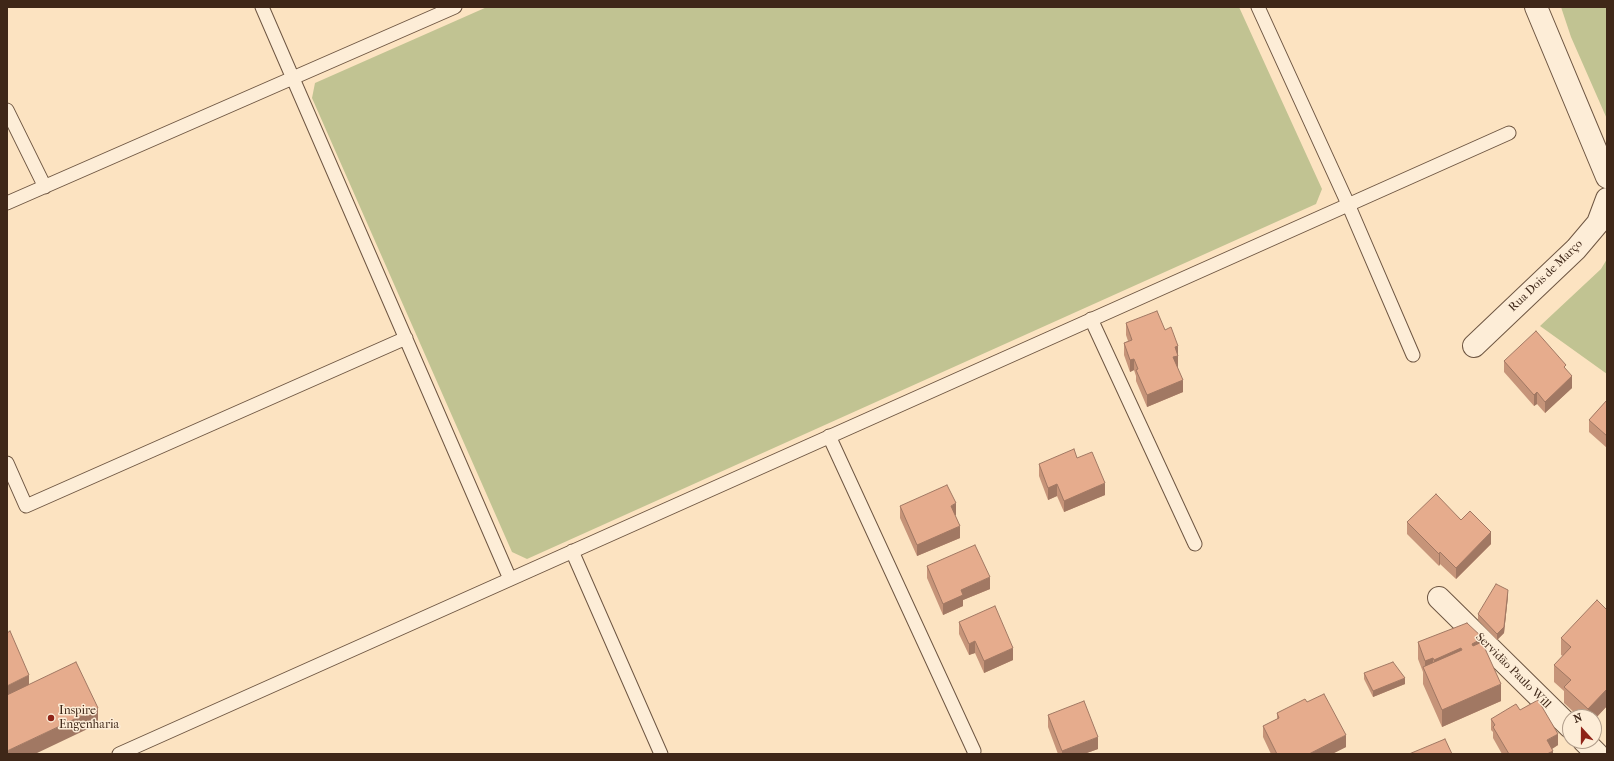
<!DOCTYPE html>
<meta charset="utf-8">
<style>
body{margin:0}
#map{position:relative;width:1614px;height:761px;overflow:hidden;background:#fce3c1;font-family:"IM FELL French Canon",serif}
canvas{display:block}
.frame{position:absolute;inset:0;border:8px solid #3f2718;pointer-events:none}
.north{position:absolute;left:1562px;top:709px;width:40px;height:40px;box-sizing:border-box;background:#fdedd7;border:1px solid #b19e8b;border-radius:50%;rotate:339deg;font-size:11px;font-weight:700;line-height:16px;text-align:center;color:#3f2718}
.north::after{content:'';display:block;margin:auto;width:14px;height:18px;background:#8f2418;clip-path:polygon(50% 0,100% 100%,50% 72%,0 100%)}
</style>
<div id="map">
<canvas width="1614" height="761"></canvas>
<div class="frame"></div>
<div class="north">N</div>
</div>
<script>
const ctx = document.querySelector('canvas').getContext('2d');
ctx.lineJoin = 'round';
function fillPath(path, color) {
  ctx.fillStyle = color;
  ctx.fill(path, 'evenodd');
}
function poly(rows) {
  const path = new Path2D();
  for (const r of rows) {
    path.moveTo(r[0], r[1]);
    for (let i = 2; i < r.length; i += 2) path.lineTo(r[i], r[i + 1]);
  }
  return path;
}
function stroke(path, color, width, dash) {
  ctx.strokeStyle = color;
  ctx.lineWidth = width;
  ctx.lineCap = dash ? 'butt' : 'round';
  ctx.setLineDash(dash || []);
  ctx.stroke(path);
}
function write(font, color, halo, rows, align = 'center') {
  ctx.font = font + ' "IM FELL French Canon",serif';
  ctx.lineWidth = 3;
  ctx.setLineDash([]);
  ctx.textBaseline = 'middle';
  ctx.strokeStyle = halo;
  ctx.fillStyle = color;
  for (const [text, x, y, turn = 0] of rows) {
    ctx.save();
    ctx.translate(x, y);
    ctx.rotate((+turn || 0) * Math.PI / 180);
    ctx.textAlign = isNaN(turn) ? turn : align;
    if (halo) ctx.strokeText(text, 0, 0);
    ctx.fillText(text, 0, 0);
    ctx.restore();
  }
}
fillPath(poly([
 [487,7,1239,7,1322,189,1316,204,527,559,512,552,312,98,315,83],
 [1561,7,1607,7,1607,119,1571,37],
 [1607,259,1607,374,1540,326,1601,269]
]), '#c1c392');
const service = poly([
 [262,7,510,579],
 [1258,7,1348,204,1413,355],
 [7,110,45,187],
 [7,203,455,7],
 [1091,319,1195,544],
 [829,436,974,751],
 [7,463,26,506,406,338],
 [572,551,661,754],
 [119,754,1509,133]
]);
const minor = poly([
 [1536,7,1607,177],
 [1474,346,1576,249,1598,223,1607,199],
 [1439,598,1570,727],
 [1584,741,1597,754]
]);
stroke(service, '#6e5642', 15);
stroke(minor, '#6e5642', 24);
stroke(service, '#fdedd7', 13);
stroke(minor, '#fdedd7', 22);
fillPath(poly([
 [1126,323,1178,357,1177,367,1183,392,1147,407,1136,381,1136,376,1134,370,1130,372,1124,355,1124,343,1128,341,1126,335],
 [1504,361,1566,369,1572,388,1545,413,1537,404,1534,406,1504,372],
 [1607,400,1607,448,1589,432,1589,420],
 [1077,458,1105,495,1064,512,1057,496,1048,500,1039,476,1039,464],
 [900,506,956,515,955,515,960,538,917,556,900,518],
 [1461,520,1491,544,1456,579,1440,564,1439,566,1407,534,1407,522],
 [927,566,990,589,963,600,963,606,943,615,927,578],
 [1508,596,1504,633,1497,640,1478,620,1478,614],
 [1607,610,1607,706,1594,720,1594,717,1579,717,1564,703,1564,691,1554,682,1554,665,1563,656,1561,655,1561,638],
 [959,622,1013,660,984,673,975,653,969,655,959,634],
 [1418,642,1483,643,1501,701,1442,727,1423,684,1423,672,1418,659],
 [1364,673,1405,684,1373,697,1364,679],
 [1307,702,1346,747,1332,754,1271,754,1263,737,1263,726,1277,719,1277,713],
 [1048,715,1098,749,1084,754,1058,754,1048,727],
 [1491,719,1558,745,1552,749,1553,754,1502,754,1493,738,1493,732,1491,730]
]), '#c69479');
fillPath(poly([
 [1178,346,1178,367,1173,369,1173,357,1175,347],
 [1134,359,1134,370,1130,372,1130,360],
 [1572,376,1572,388,1545,413,1545,402],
 [1183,380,1183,392,1147,407,1147,395],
 [1537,392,1537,404,1534,406,1534,395],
 [1105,483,1105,495,1064,512,1064,501],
 [1057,484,1057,496,1048,500,1048,488],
 [956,503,956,515,951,517,951,506],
 [960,526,960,538,917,556,917,545],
 [1491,532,1491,544,1456,579,1456,568],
 [1440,552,1440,564,1439,566,1439,554],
 [990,577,990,589,963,600,963,606,943,615,943,604,961,590],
 [1508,590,1508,596,1504,633,1497,640,1497,634],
 [1483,638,1483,655,1472,660,1472,644],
 [975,641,975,653,969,655,969,644],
 [1013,648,1013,660,984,673,984,661],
 [1461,648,1461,665,1434,677,1434,660],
 [1433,658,1433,674,1425,672,1425,661],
 [29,675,29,691,7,702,7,686],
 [1405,678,1405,684,1373,697,1373,691],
 [1501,684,1501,701,1442,727,1442,710],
 [1607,689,1607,706,1594,720,1594,717,1588,717,1588,709],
 [98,708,98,724,35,754,7,754,7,751],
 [1558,734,1558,745,1547,752,1547,740],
 [1346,735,1346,747,1332,754,1309,754],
 [1098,737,1098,749,1084,754,1062,754,1062,751],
 [1553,751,1553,754,1547,754]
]), '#a17863');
const building = poly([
 [1157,311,1165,330,1171,327,1178,346,1175,347,1178,356,1173,357,1183,380,1147,395,1136,370,1138,369,1134,359,1130,360,1124,343,1132,340,1126,323,1157,311],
 [1536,331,1566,365,1564,367,1572,376,1545,402,1537,392,1534,395,1504,361,1536,331],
 [1607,400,1607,436,1589,420,1607,400],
 [1074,449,1077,458,1092,452,1105,483,1064,501,1057,484,1048,488,1039,464,1074,449],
 [947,485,956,503,951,506,960,526,917,545,900,506,947,485],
 [1436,494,1461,520,1470,511,1491,532,1456,568,1440,552,1439,554,1407,522,1436,494],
 [975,545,990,577,961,590,963,595,943,604,927,566,975,545],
 [1496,584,1508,590,1504,627,1497,634,1478,614,1496,584],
 [1597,600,1607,610,1607,689,1588,709,1564,687,1571,680,1554,665,1571,647,1561,638,1597,600],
 [995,606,1013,648,984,661,975,641,969,644,959,622,995,606],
 [1467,623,1483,638,1472,644,1473,646,1482,642,1501,684,1442,710,1423,667,1462,650,1461,648,1434,660,1433,658,1425,661,1418,642,1467,623],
 [10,631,29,675,7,686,7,633,10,631],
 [76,662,98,708,7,751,7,695,76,662],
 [1393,662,1405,678,1373,691,1364,673,1393,662],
 [1324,694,1346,735,1309,754,1277,754,1263,726,1279,718,1277,713,1305,699,1307,702,1324,694],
 [1538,700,1558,734,1547,740,1553,751,1547,754,1509,754,1493,727,1495,725,1491,719,1516,704,1520,710,1538,700],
 [1084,701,1098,737,1062,751,1048,715,1084,701],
 [1445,739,1452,754,1409,754,1445,739]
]);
fillPath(building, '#e6ac8d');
stroke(building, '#a17863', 1);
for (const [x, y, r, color] of [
 [51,718,4,"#8f2418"]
]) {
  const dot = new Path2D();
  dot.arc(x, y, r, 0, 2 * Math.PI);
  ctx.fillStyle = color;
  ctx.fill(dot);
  stroke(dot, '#fdedd7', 1.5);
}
write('12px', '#3f2718', '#fdedd7', [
 ["Rua Dois de Março",1546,276,-44],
 ["Servidão Paulo Will",1513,671,45]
]);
write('12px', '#3f2718', '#fdedd7', [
 ["Inspire",59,711],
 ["Engenharia",59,725]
], 'left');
</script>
